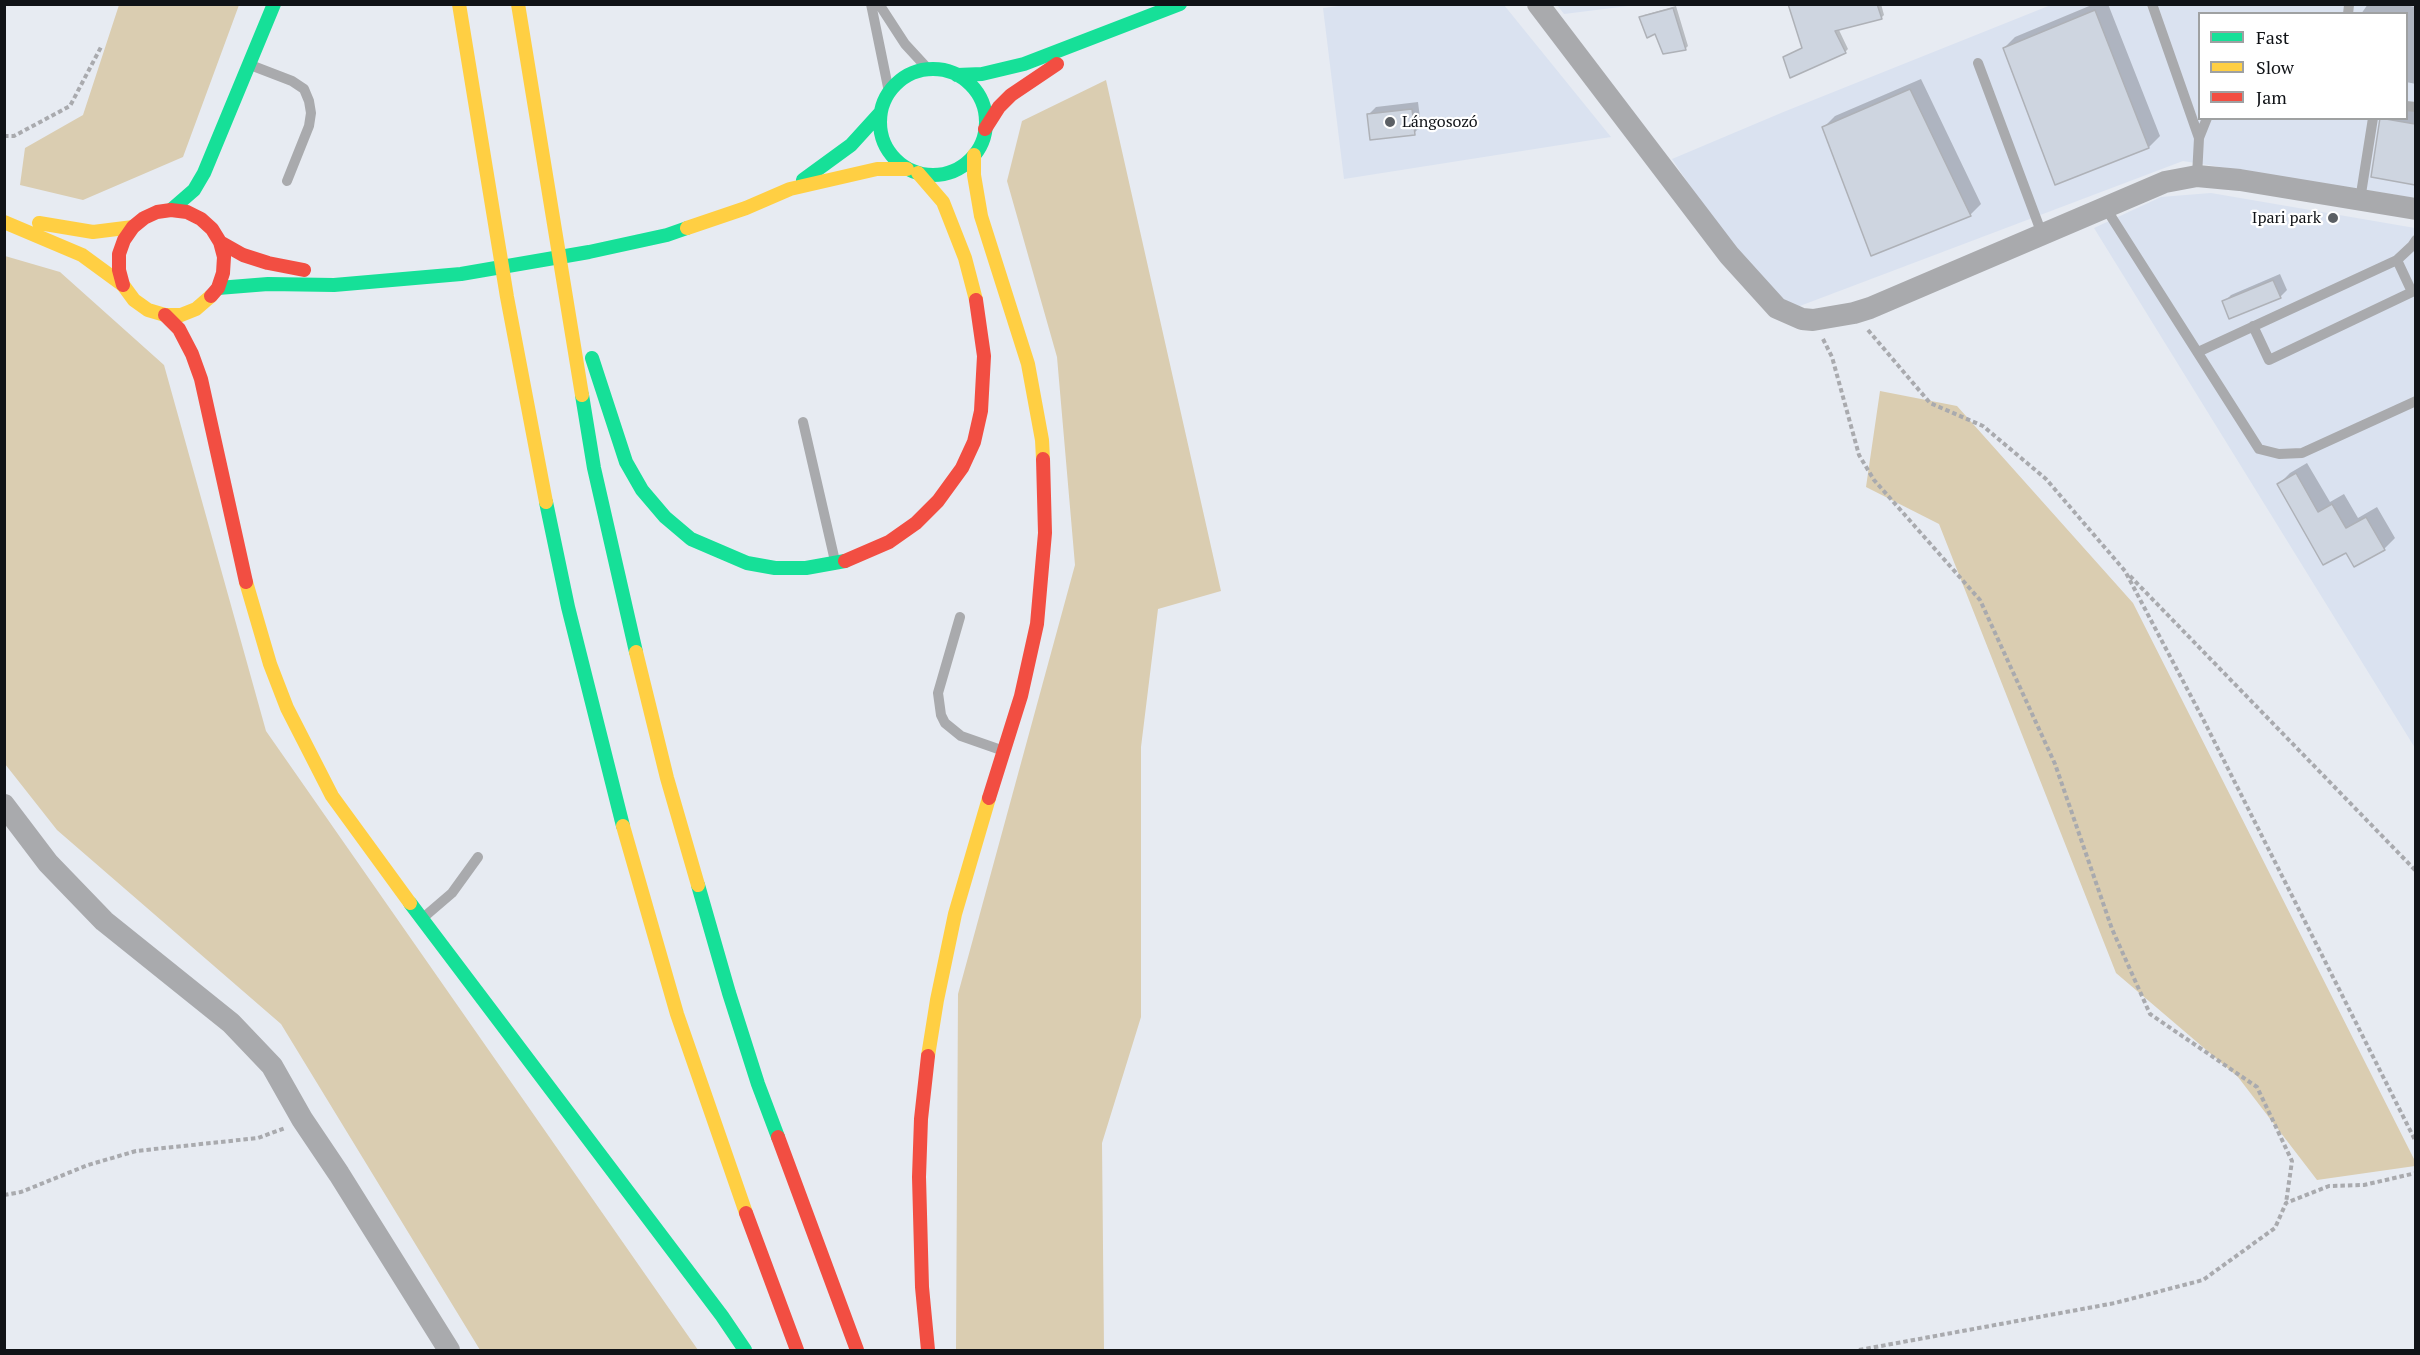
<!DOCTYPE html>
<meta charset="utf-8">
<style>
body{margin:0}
#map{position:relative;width:2420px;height:1355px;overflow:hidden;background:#e7ebf2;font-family:"PT Serif",serif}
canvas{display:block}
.frame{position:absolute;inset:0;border:6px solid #101317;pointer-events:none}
.legend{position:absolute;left:2198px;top:12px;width:210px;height:108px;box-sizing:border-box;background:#fff;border:2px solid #9fa1a2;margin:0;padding:8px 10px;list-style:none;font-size:18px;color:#101317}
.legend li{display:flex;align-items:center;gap:12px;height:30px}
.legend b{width:30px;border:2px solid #9fa1a2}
</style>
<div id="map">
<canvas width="2420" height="1355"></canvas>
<div class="frame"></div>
<ul class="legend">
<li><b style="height:8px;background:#16e098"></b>Fast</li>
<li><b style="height:8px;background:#ffcf43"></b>Slow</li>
<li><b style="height:8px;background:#f24e42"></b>Jam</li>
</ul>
</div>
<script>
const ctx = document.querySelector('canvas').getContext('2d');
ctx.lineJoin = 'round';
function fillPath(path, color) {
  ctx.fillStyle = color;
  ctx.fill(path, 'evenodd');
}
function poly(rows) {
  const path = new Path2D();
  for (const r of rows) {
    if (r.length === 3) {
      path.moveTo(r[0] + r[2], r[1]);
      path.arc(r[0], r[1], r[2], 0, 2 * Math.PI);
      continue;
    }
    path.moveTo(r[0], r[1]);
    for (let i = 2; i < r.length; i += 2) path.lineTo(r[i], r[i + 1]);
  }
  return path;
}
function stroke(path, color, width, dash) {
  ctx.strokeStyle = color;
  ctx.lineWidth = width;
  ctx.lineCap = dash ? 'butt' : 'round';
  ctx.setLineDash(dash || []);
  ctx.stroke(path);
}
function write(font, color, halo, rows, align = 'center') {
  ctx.font = font + ' "PT Serif",serif';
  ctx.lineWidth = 4.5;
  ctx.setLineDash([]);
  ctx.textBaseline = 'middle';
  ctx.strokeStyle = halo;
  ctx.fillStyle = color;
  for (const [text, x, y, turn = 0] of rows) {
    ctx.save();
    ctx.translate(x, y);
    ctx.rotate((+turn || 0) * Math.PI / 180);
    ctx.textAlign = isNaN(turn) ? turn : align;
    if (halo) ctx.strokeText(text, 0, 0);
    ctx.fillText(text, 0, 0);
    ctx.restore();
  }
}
fillPath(poly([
 [1354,4,1504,5,1611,137,1344,179,1323,8],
 [1557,5,1636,5,1564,14],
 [2051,5,2415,5,2415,198,2183,161,1776,315,1672,159,1781,113],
 [2200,14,2406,14,2406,118,2200,118],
 [2211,193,2415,228,2415,748,2094,228,2161,197]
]), '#dae2f0');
fillPath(poly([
 [119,5,239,5,183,157,83,200,20,185,25,148,83,115],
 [1106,80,1221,591,1158,609,1141,747,1141,1017,1102,1143,1104,1350,956,1350,958,994,1075,565,1057,357,1007,181,1022,121],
 [5,256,60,272,164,365,266,731,698,1350,480,1350,281,1024,57,830,5,764],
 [1880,391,1957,406,2133,603,2415,1161,2415,1166,2317,1180,2238,1077,2116,973,1939,524,1866,487]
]), '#dacdb1');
fillPath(poly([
 [1853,4,1881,4,1884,15,1881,18,1838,28,1848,49,1845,52,1785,57,1804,47],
 [2094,4,2108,4,2160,136,2149,147,2004,48,2015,37],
 [2368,4,2399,4,2416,7,2416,84,2406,82,2406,14,2361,14],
 [1676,6,1688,46,1685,49,1656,32,1641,18,1644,15],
 [1921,79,1981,204,1970,215,1824,127,1835,116],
 [1418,102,1421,126,1414,133,1369,114,1376,107],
 [2406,109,2416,111,2416,184,2373,176,2382,118,2406,118],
 [2280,274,2287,290,2280,297,2224,302,2231,295],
 [2307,463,2330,502,2344,494,2358,518,2377,507,2395,538,2384,549,2347,551,2279,484,2290,473]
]), '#0003');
const building = poly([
 [1788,4,1877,4,1882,19,1835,31,1846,53,1790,78,1783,57,1802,48,1788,4],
 [1673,8,1686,50,1663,54,1655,34,1647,38,1639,17,1673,8],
 [2095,10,2149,148,2055,185,2003,48,2095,10],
 [1910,89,1971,216,1871,256,1822,127,1910,89],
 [1412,109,1415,135,1370,140,1367,114,1412,109],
 [2380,118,2415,124,2415,185,2371,177,2380,118],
 [2273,280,2281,298,2229,319,2222,301,2273,280],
 [2296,473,2318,512,2332,504,2346,528,2366,517,2385,550,2354,567,2346,553,2323,565,2277,484,2296,473]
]);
fillPath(building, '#ced5e0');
stroke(building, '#aeb1b7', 1.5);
stroke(poly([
 [4,136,14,136,70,106,101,47],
 [1868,330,1930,403,1983,426,2046,479,2125,571,2203,719,2416,1142],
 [1823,339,1832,357,1859,455,1874,480,1980,600,2055,764,2112,929,2150,1014,2257,1087,2292,1161,2286,1203],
 [2130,576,2416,871],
 [4,1195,21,1192,88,1165,136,1151,258,1138,285,1128],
 [1859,1350,2115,1303,2203,1280,2275,1228,2286,1203,2329,1186,2364,1185,2416,1173]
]), '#a9aaae', 4, [4.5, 3]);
stroke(poly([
 [871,4,889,92],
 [879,4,905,44,928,69],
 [2152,4,2199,138],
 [2348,14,2349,5],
 [1978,63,2042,234],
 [253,66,292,81,304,89,309,101,311,113,309,126,287,181],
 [2406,106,2416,107],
 [2197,176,2199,138,2207,118],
 [2360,200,2373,118],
 [2105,207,2259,449,2279,454,2302,453,2416,401],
 [2253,326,2269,360,2412,292,2397,260],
 [2198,352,2397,260,2412,246,2416,240],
 [803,422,835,561],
 [960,617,938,693,941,715,945,723,961,736,1001,750],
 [424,917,452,893,478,857]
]), '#a9aaad', 10);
stroke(poly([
 [1538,4,1729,255,1777,308,1802,319,1813,320,1854,313,1870,308,2165,182,2197,176,2240,180,2416,209],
 [4,805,48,863,104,921,231,1023,272,1066,302,1119,339,1174,449,1350]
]), '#a9aaad', 22);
stroke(poly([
 [933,122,53],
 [957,75,982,74,1024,64,1180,4],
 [803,180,851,145,881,112],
 [171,210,194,190,204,173,274,4],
 [218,288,268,284,334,285,461,274,589,252,667,235,687,228],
 [592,358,626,462,642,490,665,517,691,539,747,563,775,568,806,568,845,561],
 [582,395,594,468,636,652],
 [546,502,568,607,623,826],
 [698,885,729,993,758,1084,778,1137],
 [410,903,722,1316,745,1350]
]), '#16e098', 14);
stroke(poly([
 [459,4,507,297,546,502],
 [518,4,582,395],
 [974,155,974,175,981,216,1028,364,1042,440,1043,459],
 [918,173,943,202,965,258,976,300],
 [4,222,82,255,123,285,134,300,148,310,165,315,181,315,196,309,211,296],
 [39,223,93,232,133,227],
 [687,228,746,208,790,189,877,169,907,169],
 [246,582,270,664,287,708,332,796,410,903],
 [636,652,667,778,698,885],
 [623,826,677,1014,746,1213],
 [928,1056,937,1000,955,914,989,798]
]), '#ffcf43', 14);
stroke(poly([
 [985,129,999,107,1011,95,1057,64],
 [220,242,243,255,268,263,304,270],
 [123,285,119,270,119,254,124,240,133,227,144,218,157,212,171,210,187,212,201,219,212,229,220,242,224,257,223,273,218,288,211,296],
 [165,315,179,329,192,354,201,379,246,582],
 [845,561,889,542,916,523,938,501,962,468,974,442,981,411,984,356,976,300],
 [989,798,1021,696,1037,624,1045,533,1043,459],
 [778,1137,857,1350],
 [746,1213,797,1350],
 [928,1350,922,1287,919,1177,921,1119,928,1056]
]), '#f24e42', 14);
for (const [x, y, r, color] of [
 [1390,122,6,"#5b5f64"],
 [2333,218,6,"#5b5f64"]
]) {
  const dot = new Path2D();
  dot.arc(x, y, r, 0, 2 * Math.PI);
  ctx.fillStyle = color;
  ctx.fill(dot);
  stroke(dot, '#fff', 2);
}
write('16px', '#101317', '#fff', [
 ["Lángosozó",1402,122],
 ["Ipari park",2321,218,"right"]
], 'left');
</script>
